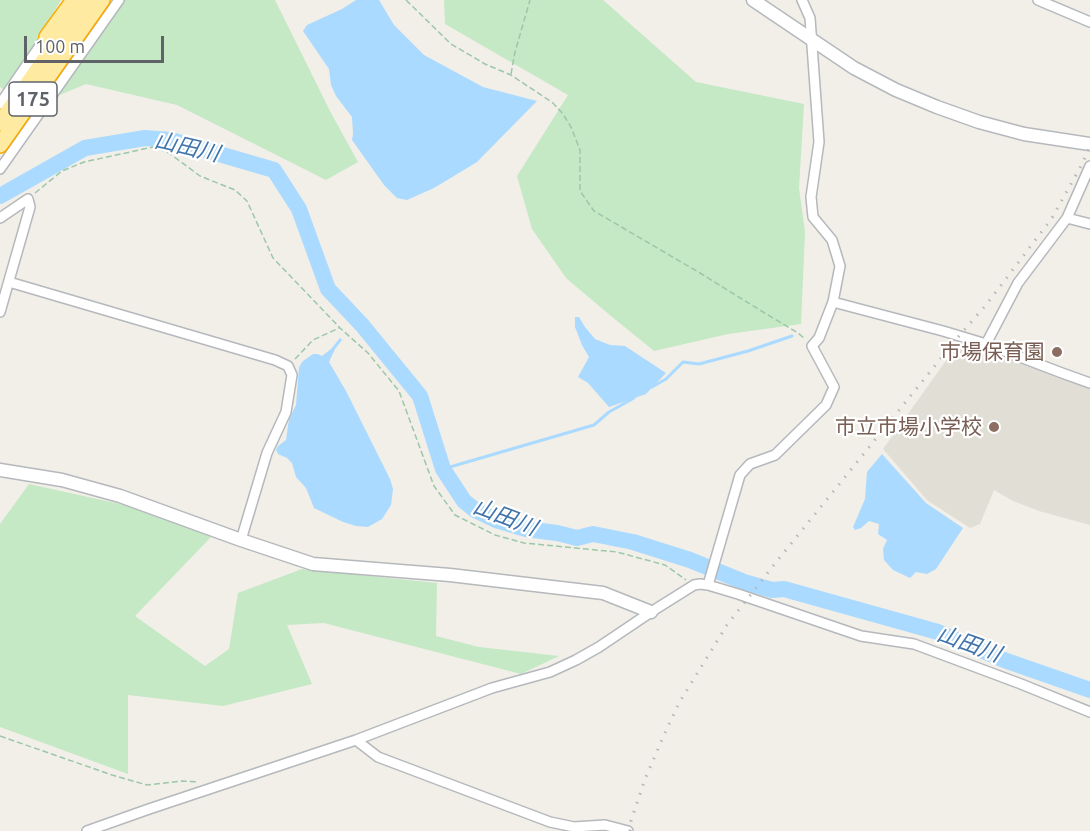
<!DOCTYPE html>
<meta charset="utf-8">
<style>
body{margin:0}
#map{position:relative;width:1090px;height:831px;overflow:hidden;background:#f1efe8;font-family:Ubuntu,sans-serif}
canvas{display:block}
.scale{position:absolute;left:24px;top:36px;width:140px;height:27px;box-sizing:border-box;border:3px solid #5f6368;border-top:0;padding-left:8px;font-size:18px;line-height:21px;white-space:nowrap;color:#5f6368;-webkit-text-stroke:4px #fff;paint-order:stroke}
</style>
<div id="map">
<canvas width="1090" height="831"></canvas>
<div class="scale">100 m</div>
</div>
<script>
const ctx = document.querySelector('canvas').getContext('2d');
ctx.lineJoin = 'round';
function fillPath(path, color) {
  ctx.fillStyle = color;
  ctx.fill(path, 'evenodd');
}
function poly(rows) {
  const path = new Path2D();
  for (const r of rows) {
    path.moveTo(r[0], r[1]);
    for (let i = 2; i < r.length; i += 2) path.lineTo(r[i], r[i + 1]);
  }
  return path;
}
function stroke(path, color, width, dash) {
  ctx.strokeStyle = color;
  ctx.lineWidth = width;
  ctx.lineCap = dash ? 'butt' : 'round';
  ctx.setLineDash(dash || []);
  ctx.stroke(path);
}
function write(font, color, halo, rows, align = 'center') {
  ctx.font = font + ' Ubuntu,"Noto Sans JP",sans-serif';
  ctx.lineWidth = 4.5;
  ctx.setLineDash([]);
  ctx.textBaseline = 'middle';
  ctx.strokeStyle = halo;
  ctx.fillStyle = color;
  for (const [text, x, y, turn = 0] of rows) {
    ctx.save();
    ctx.translate(x, y);
    ctx.rotate((+turn || 0) * Math.PI / 180);
    ctx.textAlign = isNaN(turn) ? turn : align;
    if (halo) ctx.strokeText(text, 0, 0);
    ctx.fillText(text, 0, 0);
    ctx.restore();
  }
}
fillPath(poly([
 [960,341,1090,385,1090,525,1039,511,1013,501,994,490,980,524,970,528,927,500,883,449]
]), '#e1ded6');
fillPath(poly([
 [0,0,61,0,6,91,0,87],
 [124,0,275,0,331,113,358,162,326,180,177,105,86,84,57,96],
 [444,0,603,0,696,82,804,104,799,188,805,232,801,324,728,334,654,351,611,316,566,278,532,229,517,176,568,95,445,24],
 [29,484,129,506,211,537,135,616,205,666,229,649,238,593,302,569,437,583,436,636,479,647,559,656,521,674,324,623,287,625,312,684,223,706,128,695,128,774,0,727,0,524]
]), '#c5e8c5');
fillPath(poly([
 [356,0,379,0,394,25,424,55,483,87,537,101,477,162,434,188,407,200,397,198,384,185,352,140,353,134,352,117,336,96,331,85,329,69,303,31,307,25,342,9],
 [575,317,579,317,585,327,595,339,610,345,625,346,666,373,646,394,609,407,588,383,578,377,589,357,582,345,575,327],
 [340,338,342,340,335,349,329,362,346,391,390,479,393,489,391,505,382,519,368,527,356,526,343,522,314,508,306,488,296,477,292,463,287,458,278,454,276,450,278,446,286,440,289,419,296,405,299,367,303,361,313,354,318,354,322,356,331,349],
 [882,454,926,503,963,528,936,569,927,574,916,572,910,578,893,570,884,560,883,549,887,540,878,534,879,524,869,521,861,528,855,530,853,527,865,499,867,472]
]), '#aadaff');
stroke(poly([
 [652,387,666,379,683,362,699,364,748,351,792,336],
 [443,469,594,425,609,412,634,398]
]), '#aadaff', 3);
stroke(poly([
 [0,196,85,148,145,138,171,140,274,170,299,209,328,289,362,325,420,396,443,469,464,501,475,510,496,520,526,529,557,533,577,538,593,534,633,542,690,560,744,582,772,590,784,589,938,632,1004,660,1090,690]
]), '#aadaff', 16);
const minor = poly([
 [1038,0,1090,22],
 [0,104,48,34],
 [0,169,119,0],
 [0,218,28,199,30,207,0,312],
 [1067,218,1090,224],
 [9,282,275,360,288,366,292,375,286,412,267,453,241,540],
 [833,302,943,331,986,344,1062,373,1090,383],
 [986,344,1018,283,1067,218,1090,166],
 [708,585,740,475,750,464,775,455,826,405,834,387,812,346,819,338,833,302,840,266,832,240,813,217,811,197,819,142,810,18,802,0],
 [356,740,378,757,550,822,574,827,605,825,628,831],
 [87,831,149,809,356,740,492,688,550,672,576,660,599,647,651,612,694,585,700,584,708,585,738,594,861,636,914,644,1021,684,1090,712]
]);
const tertiary = poly([
 [753,0,854,68,896,90,937,107,979,122,1024,134,1090,144],
 [0,470,62,480,120,496,241,540,313,564,450,575,603,593,651,612]
]);
const trunk = poly([
 [47,37,74,0],
 [0,123,87,0],
 [0,145,102,0]
]);
stroke(minor, '#b5b8bc', 12);
stroke(tertiary, '#b5b8bc', 15);
stroke(trunk, '#f9ab00', 18);
stroke(poly([
 [406,0,451,44,485,64,511,75,553,103,563,114,571,127,580,150,580,191,594,211,700,273,763,312,798,333,805,339],
 [511,74,515,52,530,0],
 [35,193,62,171,84,162,153,147,169,153,200,176,235,190,247,201,273,258,340,328,368,353,399,391,434,486,455,515,495,535,524,543,617,552,665,565,686,580],
 [295,359,313,340,339,328],
 [0,736,112,775,147,785,182,781,198,782]
]), '#9cc7a9', 1.5, [6, 3]);
stroke(minor, '#fff', 9);
stroke(tertiary, '#fff', 12);
stroke(trunk, '#feeaa1', 15);
stroke(poly([
 [630,831,631,821,645,779,664,735,679,703,727,625,773,566,959,336,986,305,1052,218,1081,166,1090,147]
]), '#b6b7b8', 3, [1.5, 8]);
for (const [x, y, r, color] of [
 [1057,352,6,"#8d6e63"],
 [994,427,6,"#8d6e63"]
]) {
  const dot = new Path2D();
  dot.arc(x, y, r, 0, 2 * Math.PI);
  ctx.fillStyle = color;
  ctx.fill(dot);
  stroke(dot, '#fff', 2);
}
for (const [x, y, w] of [
 [33,99,48]
]) {
  const box = new Path2D();
  box.roundRect(x - w / 2, y - 17, w, 34, 4.5);
  ctx.fillStyle = '#fff';
  ctx.fill(box);
  stroke(box, '#5f6368', 1.5);
}
write('bold 20px', '#5f6368', null, [
 ["175",33,99]
]);
write('21px', '#785e54', '#fff', [
 ["市場保育園",1045,352],
 ["市立市場小学校",982,427]
], 'right');
write('italic 22px', '#4174aa', '#fff', [
 ["山田川",187,147,13],
 ["山田川",505,517,21],
 ["山田川",969,644,20]
]);
</script>
